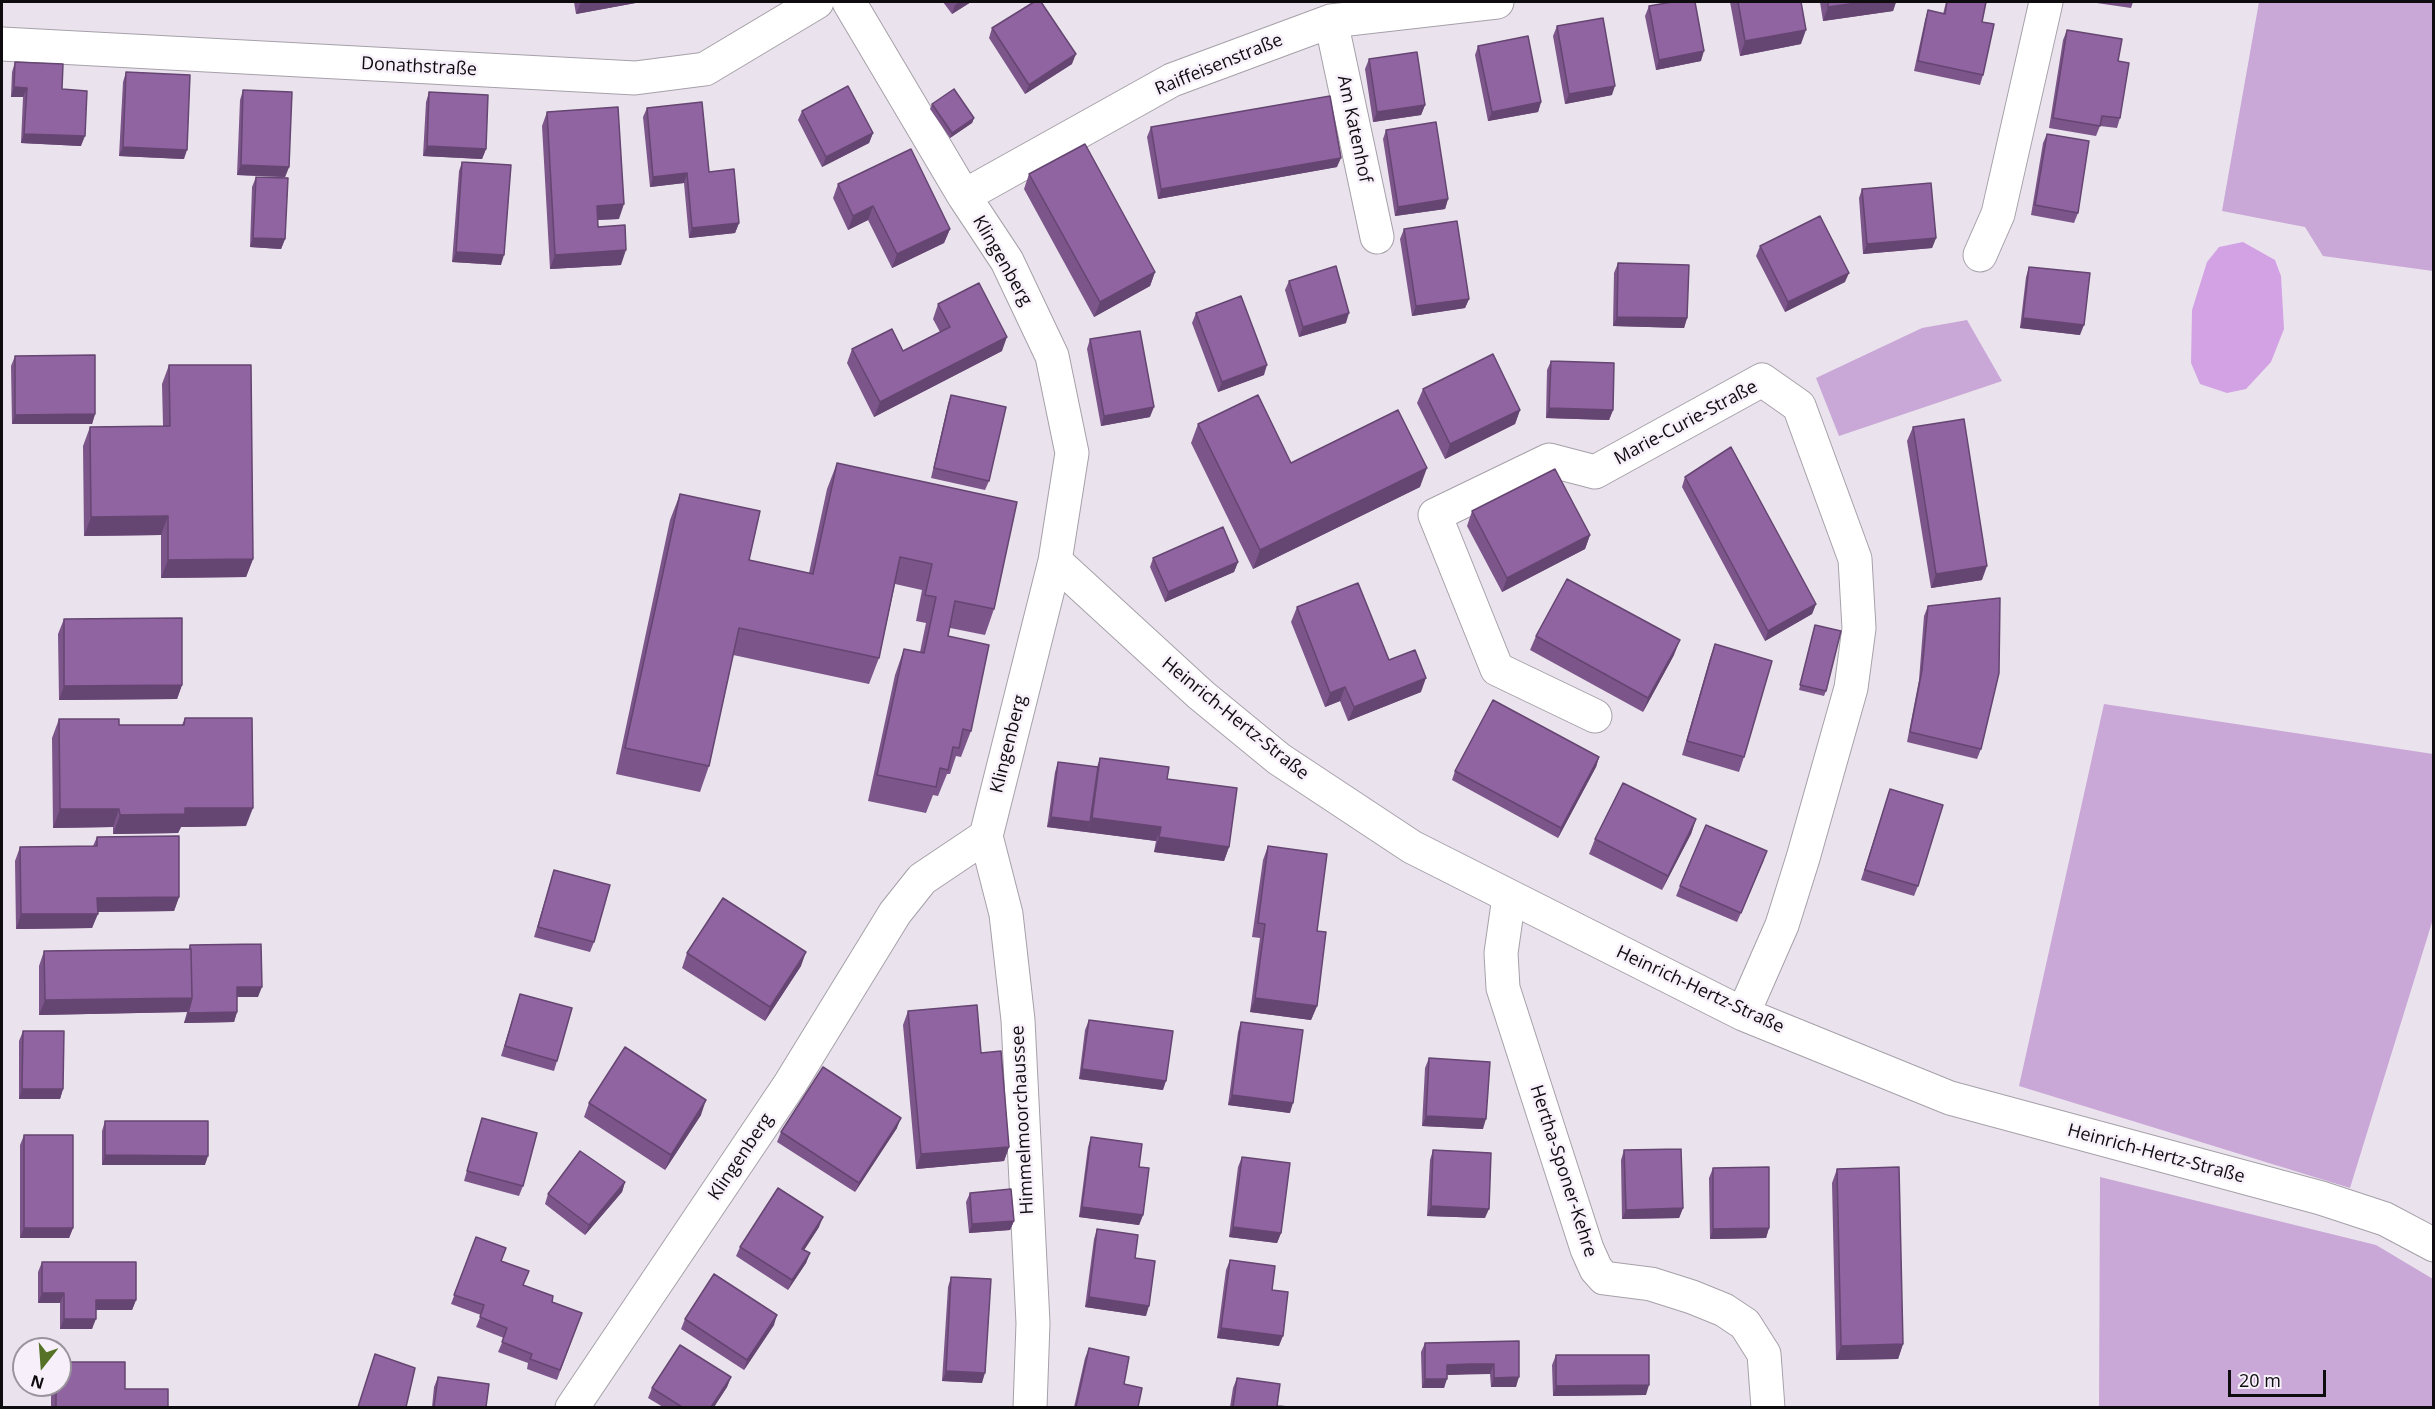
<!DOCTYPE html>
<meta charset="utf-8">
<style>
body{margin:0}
#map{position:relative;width:2435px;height:1409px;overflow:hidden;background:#eae3ed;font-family:"Open Sans",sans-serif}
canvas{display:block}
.frame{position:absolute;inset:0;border:3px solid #0e0c0f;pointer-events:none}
.north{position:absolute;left:12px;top:1337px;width:60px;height:60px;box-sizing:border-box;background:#f7f0fa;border:2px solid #9a959c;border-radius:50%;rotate:197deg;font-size:16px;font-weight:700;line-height:24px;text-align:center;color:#0e0c0f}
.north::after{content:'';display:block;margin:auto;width:21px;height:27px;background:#557227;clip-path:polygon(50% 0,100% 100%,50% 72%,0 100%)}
.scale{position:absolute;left:2228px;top:1370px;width:98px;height:27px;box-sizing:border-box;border:3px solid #0e0c0f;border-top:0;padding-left:8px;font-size:18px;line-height:21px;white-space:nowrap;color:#0e0c0f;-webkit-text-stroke:4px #f7f0fa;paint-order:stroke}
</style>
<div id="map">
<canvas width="2435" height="1409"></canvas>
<div class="frame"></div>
<div class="north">N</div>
<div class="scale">20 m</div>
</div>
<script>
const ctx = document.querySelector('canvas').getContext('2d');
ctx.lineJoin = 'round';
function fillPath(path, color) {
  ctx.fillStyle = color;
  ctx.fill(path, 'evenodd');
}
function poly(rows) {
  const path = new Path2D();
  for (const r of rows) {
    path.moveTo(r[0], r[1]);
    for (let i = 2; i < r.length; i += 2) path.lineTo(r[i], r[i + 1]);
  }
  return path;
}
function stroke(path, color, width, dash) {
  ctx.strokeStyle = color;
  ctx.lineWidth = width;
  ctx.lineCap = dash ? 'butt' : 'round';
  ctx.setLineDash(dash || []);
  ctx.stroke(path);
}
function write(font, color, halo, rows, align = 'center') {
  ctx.font = font + ' "Open Sans",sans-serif';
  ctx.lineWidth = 5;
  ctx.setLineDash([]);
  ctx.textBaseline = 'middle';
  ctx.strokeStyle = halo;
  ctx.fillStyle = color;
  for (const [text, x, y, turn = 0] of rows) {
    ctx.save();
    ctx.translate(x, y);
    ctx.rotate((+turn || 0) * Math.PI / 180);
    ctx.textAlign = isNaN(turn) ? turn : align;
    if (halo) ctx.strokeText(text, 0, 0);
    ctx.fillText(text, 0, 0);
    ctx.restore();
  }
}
fillPath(poly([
 [2259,2,2433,2,2433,271,2323,256,2305,227,2222,211],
 [1967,320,2002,381,1839,436,1816,378,1922,328],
 [2104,704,2433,754,2433,919,2350,1188,2019,1086],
 [2100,1177,2376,1245,2433,1279,2433,1407,2099,1407]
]), '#c9a7d6');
fillPath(poly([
 [2243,242,2275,260,2281,276,2284,329,2271,362,2246,389,2227,393,2200,384,2191,363,2192,310,2207,262,2219,247]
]), '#d2a2e4');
const minor = poly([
 [1331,21,1377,237],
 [2,44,635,78,705,69,817,2],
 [964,196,1172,80,1331,21,1497,2],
 [1980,255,1998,214,2046,2],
 [1055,561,1201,695,1279,759,1412,847,1743,1014,1950,1098,2321,1198,2385,1219,2434,1245],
 [1595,716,1497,669,1435,515,1549,460,1595,472,1762,380,1799,406,1855,559,1859,628,1851,688,1803,858,1782,925,1743,1014],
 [986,836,1006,914,1018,1020,1033,1323,1030,1408],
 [1509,897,1501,953,1503,988,1587,1249,1596,1269,1604,1278,1651,1284,1692,1297,1724,1310,1745,1324,1764,1354,1768,1408],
 [572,1408,790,1084,895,913,922,879,986,836,1055,561,1072,453,1052,356,1007,261,964,196,849,2]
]);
stroke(minor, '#a6a0a9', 35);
stroke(minor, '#fff', 33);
fillPath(poly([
 [574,2,641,2,576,14],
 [943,2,971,2,952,14],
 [1730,2,1801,2,1801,44,1740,56],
 [1820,2,1896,2,1893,11,1823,21],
 [1946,2,1985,2,1982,22,1983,75,1980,85,1914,71,1925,20,1928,10,1943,14],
 [2090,2,2133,2,2131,8],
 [1649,6,1701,61,1656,70,1645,16],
 [1557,26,1612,95,1565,104,1553,36],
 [992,28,1072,64,1025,94,989,38],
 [2067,30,2118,61,2120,118,2117,128,2100,126,2096,136,2049,128,2063,40],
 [1478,46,1541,102,1538,112,1488,121,1475,55],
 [1369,59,1425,105,1421,115,1373,122,1365,69],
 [15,62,62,89,81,146,21,143,23,97,11,97,12,72],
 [126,72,184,159,119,156,123,82],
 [243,90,289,167,285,177,237,175,240,100],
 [429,92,486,149,482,159,423,156,426,102],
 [932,104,974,118,972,123,950,138,930,109],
 [647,108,709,172,739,223,735,233,689,238,684,183,650,187,643,117],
 [802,111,873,133,869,143,822,167,798,120],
 [547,112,619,219,598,220,598,227,621,265,550,269,542,126],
 [1151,127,1337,167,1158,199,1147,137],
 [1386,130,1448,199,1445,209,1395,216,1383,139],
 [2047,134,2078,213,2074,223,2031,215,2043,143],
 [462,162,501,265,452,262,459,171],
 [1029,174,1155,272,1150,286,1094,317,1024,189],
 [256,177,285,239,281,249,250,247,252,187],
 [838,184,950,229,944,243,892,268,868,220,848,230,833,198],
 [1862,189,1936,238,1932,248,1863,254,1859,198],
 [1404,229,1469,299,1465,308,1412,316,1400,239],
 [1760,246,1845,282,1785,312,1756,256],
 [1618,263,1687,318,1684,328,1613,326,1614,273],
 [2029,267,2080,335,2020,328,2026,277],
 [1289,281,1346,323,1299,337,1285,290],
 [938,304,1002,351,874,417,847,363,852,349,903,351,940,332,933,319],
 [1196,313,1264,375,1218,392,1192,323],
 [1090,339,1150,417,1101,426,1087,349],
 [15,356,95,414,92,424,12,424,11,366],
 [1551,361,1613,410,1609,420,1546,418,1547,370],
 [169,365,253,559,246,577,161,578,161,535,84,536,83,446,90,427,163,426,162,384],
 [1423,389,1520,410,1515,424,1445,459,1417,403],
 [951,395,989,481,985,490,931,478,948,404],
 [1198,424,1291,463,1420,487,1253,569,1191,443],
 [1913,427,1982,580,1931,588,1907,441],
 [837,463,994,609,985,635,950,628,948,636,971,731,961,757,956,756,950,774,947,774,938,796,933,795,926,813,868,801,895,675,904,649,920,652,926,623,916,621,922,590,895,584,879,658,869,684,733,655,709,766,700,792,616,774,670,520,680,494,749,560,809,573,827,489],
 [1685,477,1816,604,1812,614,1765,641,1682,487],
 [1472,511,1590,535,1585,549,1502,592,1467,526],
 [1153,558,1238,562,1234,572,1165,602,1150,567],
 [1928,606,1981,749,1977,759,1907,742,1919,680,1924,616],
 [1297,607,1389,660,1421,692,1348,721,1340,701,1325,707,1291,622],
 [64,619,182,685,177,699,59,700,58,634],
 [1815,625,1826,691,1824,696,1799,690],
 [1536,636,1674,655,1643,712,1530,650],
 [1715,644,1744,757,1739,772,1682,755,1710,658],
 [185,718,246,826,181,827,178,833,113,834,113,827,53,828,52,738,59,719,119,725,182,725],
 [1599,757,1596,767,1558,838,1452,780,1455,771],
 [1100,758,1167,779,1229,847,1224,861,1154,852,1156,841,1047,827,1055,772,1058,762,1097,767],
 [1890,789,1918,886,1914,896,1861,880],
 [1696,819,1691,834,1662,890,1589,854,1595,839],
 [97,837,179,897,174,911,98,912,92,928,16,929,15,861,20,847,93,846],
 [1268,846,1317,1006,1311,1020,1250,1012,1260,938,1252,937,1263,860],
 [1764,860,1737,922,1676,896,1680,886],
 [554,870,594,942,590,952,534,937],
 [190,945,258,997,237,997,237,1012,234,1022,184,1023,187,1012,39,1015,39,966,44,951,189,949],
 [687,953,801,966,765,1021,682,968],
 [520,994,557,1061,554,1071,501,1056],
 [908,1011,981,1053,1009,1147,1004,1161,916,1169,903,1025],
 [1089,1020,1163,1090,1079,1079,1085,1030],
 [1241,1022,1290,1113,1228,1105,1238,1032],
 [23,1031,63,1089,60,1099,19,1099,19,1041],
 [1429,1058,1483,1129,1422,1126,1425,1068],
 [589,1103,701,1115,665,1170,584,1117],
 [482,1118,523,1186,519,1196,464,1181],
 [105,1121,205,1165,102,1165,102,1131],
 [897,1128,855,1192,777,1142,781,1132],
 [24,1135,73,1228,69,1238,20,1238,20,1145],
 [1091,1137,1139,1167,1143,1215,1139,1225,1079,1217,1088,1147],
 [1433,1150,1485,1218,1427,1216,1430,1160],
 [1624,1150,1683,1208,1679,1218,1622,1219,1621,1160],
 [1242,1157,1281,1233,1277,1243,1229,1237,1238,1167],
 [1713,1168,1769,1228,1766,1238,1710,1239,1709,1178],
 [1837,1169,1903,1344,1898,1359,1836,1360,1832,1183],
 [625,1182,622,1192,585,1235,545,1204,548,1194],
 [970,1193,1014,1221,1010,1230,969,1233,966,1202],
 [819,1227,804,1250,810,1253,806,1263,788,1290,736,1256,740,1247],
 [1097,1229,1135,1258,1146,1316,1085,1307,1094,1239],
 [476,1237,501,1261,524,1285,552,1302,582,1313,557,1380,527,1369,528,1363,498,1352,504,1338,476,1327,481,1315,451,1304],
 [1230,1260,1272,1290,1279,1346,1217,1338,1226,1270],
 [42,1262,136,1300,132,1310,96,1310,92,1329,60,1329,60,1303,38,1303,38,1272],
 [951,1277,982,1383,942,1381,948,1287],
 [685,1319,774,1325,744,1370,681,1329],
 [1519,1341,1516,1387,1491,1387,1490,1374,1467,1374,1447,1375,1444,1388,1422,1388,1421,1352,1425,1343],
 [1089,1348,1124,1384,1138,1407,1074,1407,1085,1358],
 [1556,1355,1646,1395,1553,1396,1552,1365],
 [438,1377,486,1407,432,1407,434,1387],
 [731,1377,727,1387,714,1407,663,1407,648,1398,652,1388],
 [1237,1378,1277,1406,1289,1407,1230,1407,1233,1388],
 [51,1385,125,1389,168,1407,51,1407]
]), '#7c558a');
fillPath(poly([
 [581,2,641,2,576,14],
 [960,2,971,2,952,14,955,5],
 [1864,2,1896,2,1893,11,1823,21,1828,7],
 [1806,30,1801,44,1740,56,1745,41],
 [1704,51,1701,61,1656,70,1659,60],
 [1076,54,1072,64,1025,94,1029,85],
 [1615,86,1612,95,1565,104,1569,94],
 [14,87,27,88,23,97,11,97],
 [1541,102,1538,112,1488,121,1492,112],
 [1425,105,1421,115,1373,122,1377,112],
 [974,118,972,123,950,138,952,133],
 [873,133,869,143,822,167,826,157],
 [24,134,85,136,81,146,21,143],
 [427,146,486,149,482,159,423,156],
 [123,147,187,150,184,159,119,156],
 [1341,158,1337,167,1158,199,1161,189],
 [241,165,289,167,285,177,237,175],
 [687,173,684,183,650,187,653,177],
 [1448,199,1445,209,1395,216,1398,207],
 [624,204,619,219,592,220,597,206],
 [873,206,868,220,848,230,853,216],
 [739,223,735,233,689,238,692,228],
 [950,229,944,243,892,268,897,254],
 [253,238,285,239,281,249,250,247],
 [1936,238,1932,248,1863,254,1867,244],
 [626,250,621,265,550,269,555,255],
 [456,252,504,255,501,265,452,262],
 [1155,272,1150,286,1094,317,1100,302],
 [1849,273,1845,282,1785,312,1788,302],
 [1469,299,1465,308,1412,316,1416,306],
 [1349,313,1346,323,1299,337,1303,327],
 [1617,317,1687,318,1684,328,1613,326],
 [2023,318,2084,325,2080,335,2020,328],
 [1007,337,1002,351,874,417,880,402],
 [1267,365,1264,375,1218,392,1222,382],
 [1154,407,1150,417,1101,426,1104,416],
 [1549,408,1613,410,1609,420,1546,418],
 [1520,410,1515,424,1445,459,1450,444],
 [95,414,92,424,12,424,15,415],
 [1427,468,1420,487,1253,569,1260,550],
 [168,516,161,535,84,536,91,517],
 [1590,535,1585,549,1502,592,1507,578],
 [253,559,246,577,161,578,168,560],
 [1238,562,1234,572,1165,602,1168,592],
 [1987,566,1982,580,1931,588,1936,574],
 [1816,604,1812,614,1765,641,1768,631],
 [1680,640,1674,655,1643,712,1648,698],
 [1426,678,1421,692,1348,721,1354,707],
 [182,685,177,699,59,700,64,686],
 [1345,687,1340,701,1325,707,1330,693],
 [1599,757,1596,767,1558,838,1561,828],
 [185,808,253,808,246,826,181,827,178,833,113,834,120,815],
 [60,809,119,809,113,827,53,828],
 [1051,817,1090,822,1087,832,1047,827],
 [1092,818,1161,827,1156,841,1087,832],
 [1696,819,1691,834,1662,890,1668,876],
 [1159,837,1229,847,1224,861,1154,852],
 [179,897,174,911,92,912,97,898],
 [21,914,98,914,92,928,16,929],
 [806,952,801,966,765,1021,770,1007],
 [237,987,262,987,258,997,234,997],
 [192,998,187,1012,39,1015,45,1000],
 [1255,998,1317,1006,1311,1020,1250,1012],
 [237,1012,234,1022,184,1023,188,1013],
 [1082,1069,1166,1081,1163,1090,1079,1079],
 [22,1089,63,1089,60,1099,19,1099],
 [1232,1095,1293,1103,1290,1113,1228,1105],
 [706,1100,701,1115,665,1170,671,1155],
 [1426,1116,1486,1119,1483,1129,1422,1126],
 [901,1118,897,1128,855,1192,859,1183],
 [1009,1147,1004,1161,916,1169,921,1154],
 [105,1155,208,1156,205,1165,102,1165],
 [625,1182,622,1192,585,1235,589,1225],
 [1431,1206,1489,1209,1485,1218,1427,1216],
 [1082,1207,1143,1215,1139,1225,1079,1217],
 [1683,1208,1679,1218,1622,1219,1626,1210],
 [823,1217,819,1227,799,1258,802,1249],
 [1014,1221,1010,1230,969,1233,972,1224],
 [1233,1227,1281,1233,1277,1243,1229,1237],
 [24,1228,73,1228,69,1238,20,1238],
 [1769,1228,1766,1238,1710,1239,1713,1229],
 [810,1253,806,1263,788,1290,792,1280],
 [42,1293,64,1293,60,1303,38,1303],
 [1089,1297,1149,1306,1146,1316,1085,1307],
 [96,1300,136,1300,132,1310,93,1310],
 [777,1315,774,1325,744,1370,747,1360],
 [64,1319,96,1319,92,1329,60,1329],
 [1221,1328,1283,1336,1279,1346,1217,1338],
 [1903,1344,1898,1359,1836,1360,1841,1346],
 [1494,1364,1490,1374,1444,1375,1447,1365],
 [946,1371,985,1373,982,1383,942,1381],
 [731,1377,727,1387,714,1407,711,1407],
 [1519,1377,1516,1387,1491,1387,1494,1378],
 [1425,1379,1447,1379,1444,1388,1422,1388],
 [1649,1385,1646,1395,1553,1396,1556,1386]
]), '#654571');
const building = poly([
 [1034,2,1041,2,1076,54,1029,85,992,28,1034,2],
 [1672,2,1695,2,1704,51,1659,60,1649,6,1672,2],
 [1738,2,1801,2,1806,30,1745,41,1738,2],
 [1828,2,1864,2,1828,7,1828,2],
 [1947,2,1986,2,1982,22,1994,24,1983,75,1918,61,1928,10,1945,14,1947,2],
 [1603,18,1615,86,1569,94,1557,26,1603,18],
 [2067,30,2122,39,2118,61,2129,63,2120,118,2102,116,2100,126,2053,118,2067,30],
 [1528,36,1541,102,1492,112,1478,46,1528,36],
 [1417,52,1425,105,1377,112,1369,59,1417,52],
 [15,62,63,64,62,89,87,91,85,136,24,134,27,88,14,87,15,62],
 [126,72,190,75,187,150,123,147,126,72],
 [848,86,873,133,826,157,802,111,848,86],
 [954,89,974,118,952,133,932,104,954,89],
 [243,90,292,92,289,167,241,165,243,90],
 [429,92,488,95,486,149,427,146,429,92],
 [1330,96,1341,158,1161,189,1151,127,1330,96],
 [702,102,709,172,734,169,739,223,692,228,687,173,653,177,647,108,702,102],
 [618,107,624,204,597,206,598,227,625,225,626,250,555,255,547,112,618,107],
 [1436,122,1448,199,1398,207,1386,130,1436,122],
 [2047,134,2089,141,2078,213,2035,205,2047,134],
 [1085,144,1155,272,1100,302,1029,174,1085,144],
 [911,149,950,229,897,254,873,206,853,216,838,184,911,149],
 [462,162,511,165,504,255,456,252,462,162],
 [256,177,288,178,285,239,253,238,256,177],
 [1931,183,1936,238,1867,244,1862,189,1931,183],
 [1820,216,1849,273,1788,302,1760,246,1820,216],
 [1457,221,1469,299,1416,306,1404,229,1457,221],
 [1618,263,1689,265,1687,318,1617,317,1618,263],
 [1336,266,1349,313,1303,327,1289,281,1336,266],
 [2029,267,2090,273,2084,325,2023,318,2029,267],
 [979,283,1007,337,880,402,852,349,892,329,903,351,950,327,938,304,979,283],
 [1241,296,1267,365,1222,382,1196,313,1241,296],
 [1140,331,1154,407,1104,416,1090,339,1140,331],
 [1493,354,1520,410,1450,444,1423,389,1493,354],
 [95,355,95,414,15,415,15,356,95,355],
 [1551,361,1614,363,1613,410,1549,408,1551,361],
 [169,365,251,365,253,559,168,560,168,516,91,517,90,427,170,426,169,365],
 [951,395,1006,407,989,481,934,468,951,395],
 [1258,395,1291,463,1398,410,1427,468,1260,550,1198,424,1258,395],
 [1964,419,1987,566,1936,574,1913,427,1964,419],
 [1731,447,1816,604,1768,631,1685,477,1731,447],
 [837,463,1017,502,994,609,955,601,948,636,989,645,971,731,963,729,959,748,953,747,948,770,940,768,936,787,877,775,904,649,924,653,936,597,925,595,932,564,900,557,879,658,739,628,709,766,625,748,680,494,760,511,749,560,813,574,837,463],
 [1555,469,1590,535,1507,578,1472,511,1555,469],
 [1223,527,1238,562,1168,592,1153,558,1223,527],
 [1567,579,1680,640,1648,698,1536,636,1567,579],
 [1358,583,1389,660,1415,650,1426,678,1354,707,1345,687,1330,693,1297,607,1358,583],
 [2000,598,1999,673,1981,749,1910,732,1922,670,1928,606,2000,598],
 [182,618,182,685,64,686,64,619,182,618],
 [1815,625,1841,631,1826,691,1800,685,1815,625],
 [1715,644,1772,661,1744,757,1687,741,1715,644],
 [1493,700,1599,757,1561,828,1455,771,1493,700],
 [185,718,252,718,253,808,185,808,185,814,120,815,119,809,60,809,59,719,119,719,119,725,184,725,185,718],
 [1100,758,1169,767,1167,779,1237,788,1229,847,1159,837,1161,827,1092,818,1100,758],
 [1058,762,1098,767,1090,822,1051,817,1058,762],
 [1623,783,1696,819,1668,876,1595,839,1623,783],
 [1890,789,1943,805,1918,886,1865,870,1890,789],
 [1706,825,1767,851,1741,913,1680,886,1706,825],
 [179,836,179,897,97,898,98,914,21,914,20,847,97,846,97,837,179,836],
 [1268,846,1327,854,1317,931,1326,932,1317,1006,1255,998,1265,924,1258,923,1268,846],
 [554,870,610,885,594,942,538,927,554,870],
 [723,898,806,952,770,1007,687,953,723,898],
 [261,944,262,987,237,987,237,1012,188,1013,192,998,191,949,190,949,190,945,261,944],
 [191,949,192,998,45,1000,44,951,191,949],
 [520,994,572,1008,557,1061,505,1046,520,994],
 [977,1005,981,1053,1001,1051,1009,1147,921,1154,908,1011,977,1005],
 [1089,1020,1173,1031,1166,1081,1082,1069,1089,1020],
 [1241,1022,1303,1030,1293,1103,1232,1095,1241,1022],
 [23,1031,64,1031,63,1089,22,1089,23,1031],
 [625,1047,706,1100,671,1155,589,1103,625,1047],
 [1429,1058,1490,1062,1486,1119,1426,1116,1429,1058],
 [823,1067,901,1118,859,1183,781,1132,823,1067],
 [482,1118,537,1133,523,1186,467,1171,482,1118],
 [105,1121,208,1121,208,1156,105,1155,105,1121],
 [24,1135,73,1135,73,1228,24,1228,24,1135],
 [1091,1137,1142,1144,1139,1167,1149,1168,1143,1215,1082,1207,1091,1137],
 [1681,1149,1683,1208,1626,1210,1624,1150,1681,1149],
 [1433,1150,1491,1153,1489,1209,1431,1206,1433,1150],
 [580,1151,625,1182,589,1225,548,1194,580,1151],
 [1242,1157,1290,1163,1281,1233,1233,1227,1242,1157],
 [1769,1167,1769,1228,1713,1229,1713,1168,1769,1167],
 [1899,1167,1903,1344,1841,1346,1837,1169,1899,1167],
 [778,1188,823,1217,802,1249,810,1253,792,1280,740,1247,778,1188],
 [1011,1189,1014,1221,972,1224,970,1193,1011,1189],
 [1097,1229,1138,1235,1135,1258,1155,1261,1149,1306,1089,1297,1097,1229],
 [476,1237,506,1248,501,1261,529,1271,523,1285,553,1296,552,1302,582,1313,560,1370,530,1359,532,1354,502,1342,507,1328,480,1317,484,1305,454,1295,476,1237],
 [1230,1260,1275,1266,1272,1290,1288,1292,1283,1336,1221,1328,1230,1260],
 [42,1262,136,1262,136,1300,96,1300,96,1319,64,1319,64,1293,42,1293,42,1262],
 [714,1274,777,1315,747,1360,685,1319,714,1274],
 [951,1277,991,1279,985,1373,946,1371,951,1277],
 [1519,1341,1519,1377,1494,1378,1494,1364,1471,1364,1447,1365,1447,1379,1425,1379,1425,1343,1519,1341],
 [680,1345,731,1377,711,1407,682,1407,652,1388,680,1345],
 [1089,1348,1129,1357,1124,1384,1142,1388,1138,1407,1076,1407,1089,1348],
 [375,1354,415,1368,406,1407,358,1407,375,1354],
 [1556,1355,1649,1355,1649,1385,1556,1386,1556,1355],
 [60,1362,125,1362,125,1389,168,1389,168,1407,56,1407,56,1385,60,1385,60,1362],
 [438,1377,489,1384,486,1407,434,1407,438,1377],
 [1237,1378,1280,1384,1277,1406,1289,1407,1233,1407,1237,1378]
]);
fillPath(building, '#9063a1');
stroke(building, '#654571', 1.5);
write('18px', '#0e0c0f', '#f7f0fa', [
 ["Raiffeisenstraße",1219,65,-22],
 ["Donathstraße",419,67,3],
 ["Am Katenhof",1354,129,78],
 ["Klingenberg",1002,261,60],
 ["Marie-Curie-Straße",1686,423,-28],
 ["Heinrich-Hertz-Straße",1235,719,39],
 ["Klingenberg",1009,744,-76],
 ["Heinrich-Hertz-Straße",1700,990,25],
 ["Himmelmoorchaussee",1023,1120,-93],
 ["Heinrich-Hertz-Straße",2156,1154,15],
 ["Klingenberg",741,1157,-56],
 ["Hertha-Sponer-Kehre",1563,1171,72]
]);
</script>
